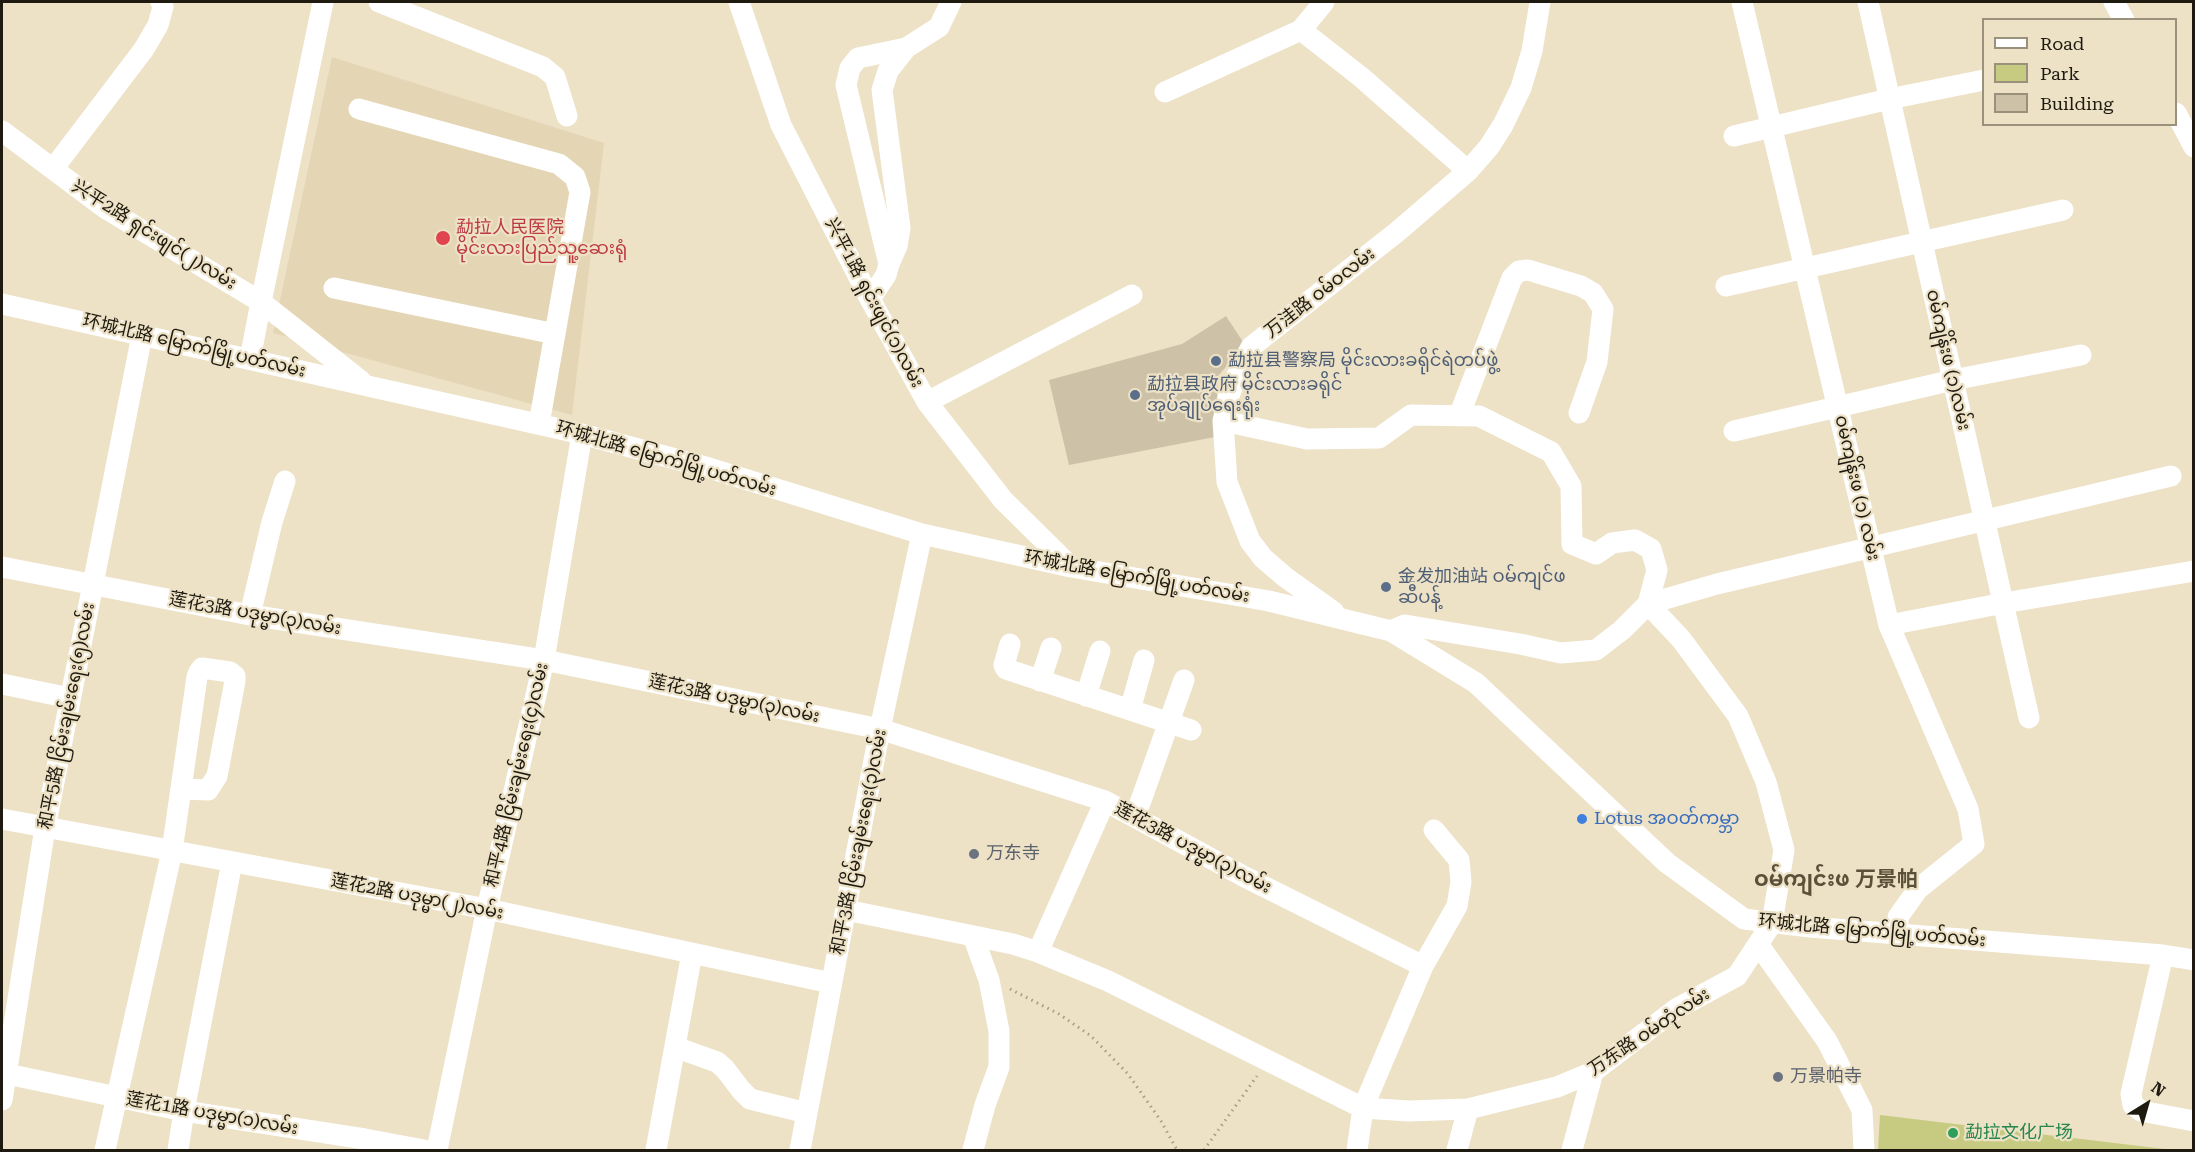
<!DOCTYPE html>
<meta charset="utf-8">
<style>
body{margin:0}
#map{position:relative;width:2195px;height:1152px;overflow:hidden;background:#ede1c6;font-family:"Roboto Serif",serif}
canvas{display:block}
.frame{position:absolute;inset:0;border:3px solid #1e1a10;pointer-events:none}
.legend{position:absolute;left:1982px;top:18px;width:195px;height:108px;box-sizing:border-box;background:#ede1c6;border:2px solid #9a917d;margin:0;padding:8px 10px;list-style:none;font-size:18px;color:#1e1a10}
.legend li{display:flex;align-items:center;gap:12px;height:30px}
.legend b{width:30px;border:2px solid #9a917d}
.north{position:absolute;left:2117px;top:1074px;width:60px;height:60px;-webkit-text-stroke:4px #ede1c6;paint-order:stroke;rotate:37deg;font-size:16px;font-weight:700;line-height:24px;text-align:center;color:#1e1a10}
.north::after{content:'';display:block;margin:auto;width:21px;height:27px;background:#1e1a10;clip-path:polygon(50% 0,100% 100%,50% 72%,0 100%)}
</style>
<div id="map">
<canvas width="2195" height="1152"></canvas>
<div class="frame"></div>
<ul class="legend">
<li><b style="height:8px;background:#fff"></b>Road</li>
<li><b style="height:16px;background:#c7cb81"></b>Park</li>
<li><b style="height:16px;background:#cdc2a8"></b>Building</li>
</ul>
<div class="north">N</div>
</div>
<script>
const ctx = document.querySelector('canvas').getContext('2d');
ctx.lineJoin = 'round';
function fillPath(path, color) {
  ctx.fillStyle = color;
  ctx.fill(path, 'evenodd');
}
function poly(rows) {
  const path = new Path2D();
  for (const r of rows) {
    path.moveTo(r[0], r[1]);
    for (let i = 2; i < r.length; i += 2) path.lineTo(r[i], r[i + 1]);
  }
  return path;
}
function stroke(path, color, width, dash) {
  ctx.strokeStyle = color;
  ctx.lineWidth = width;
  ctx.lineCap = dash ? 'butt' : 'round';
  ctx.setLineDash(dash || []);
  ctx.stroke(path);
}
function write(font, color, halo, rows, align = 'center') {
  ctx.font = font + ' "Roboto Serif","Noto Sans SC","Noto Sans Myanmar",serif';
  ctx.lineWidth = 4.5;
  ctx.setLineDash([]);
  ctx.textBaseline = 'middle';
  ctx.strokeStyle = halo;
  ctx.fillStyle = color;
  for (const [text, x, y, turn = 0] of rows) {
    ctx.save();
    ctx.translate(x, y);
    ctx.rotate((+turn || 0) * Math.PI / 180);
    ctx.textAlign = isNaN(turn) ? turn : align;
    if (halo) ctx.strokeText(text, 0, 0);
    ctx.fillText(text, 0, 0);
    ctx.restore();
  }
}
fillPath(poly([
 [332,57,604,143,572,415,273,333]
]), '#e4d6b4');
fillPath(poly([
 [1880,1115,2173,1150,1878,1150]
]), '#c7cb81');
fillPath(poly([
 [1226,316,1245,345,1218,376,1215,437,1069,465,1049,380,1182,344]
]), '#cdc2a8');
stroke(poly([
 [1010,989,1059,1014,1091,1036,1128,1074,1161,1121,1177,1150],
 [1204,1150,1257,1076]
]), '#a69d88', 3, [1.5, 4.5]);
stroke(poly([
 [323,2,261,302,361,381],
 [379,2,543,67,555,77,567,116],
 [739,2,781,125,870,299,927,402,1003,500,1071,567],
 [1742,2,1889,625,1968,809,1974,844,1918,889,1898,917,1898,934],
 [1868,2,2029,718],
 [2114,2,2124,20],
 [1301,30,1361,77,1468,171],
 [1165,92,1301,30,1324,2],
 [359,109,559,164,575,177,580,192,539,424],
 [2176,113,2194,147],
 [2,131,105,208,261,302,250,359],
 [1734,136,1889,99,1984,80],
 [53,169,144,49,158,25,163,7,161,2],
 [889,264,897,246,900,228,882,90,888,71,906,48],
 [1726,286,2063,210],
 [334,288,555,334],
 [870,299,886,275,889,264,846,85,850,68,858,58,906,48,939,27,951,2],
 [2,304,582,434,709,468,922,534,1071,567,1269,601,1391,631,1476,683,1667,863,1744,919,1810,927,2163,955,2194,960],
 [927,402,1132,295],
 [1459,416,1512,278,1519,271,1528,270,1581,286,1593,293,1603,309,1597,362,1579,413],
 [1223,421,1307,439,1379,438,1411,415,1479,416,1551,452,1571,486,1572,544,1596,554,1612,543,1635,540,1651,549,1657,570,1648,604,1717,584,2171,476],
 [1734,431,1953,380,2081,355],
 [2,567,250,615,544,660,880,729,1105,801,1245,877,1423,966],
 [1334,612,1285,577,1263,558,1250,541,1227,482,1223,421,1228,398,1240,368,1251,347,1397,232,1468,171,1489,147,1503,125,1521,88,1532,51,1540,2],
 [250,615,272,522,285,481],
 [1889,625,2004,603,2194,571],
 [1010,644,1004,665,1006,669,1191,730],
 [1040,681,1051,648],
 [2,684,70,698],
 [1086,696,1100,651],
 [1130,710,1144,660],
 [1135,817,1184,680],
 [2,819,487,909,831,983],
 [846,910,1013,944,1038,952,1108,981,1363,1108,1423,966,1457,906,1461,882,1459,860,1434,830],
 [973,936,989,980,999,1031,999,1067,985,1105,973,1150],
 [1758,944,1827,1041,1862,1110,1864,1150],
 [1038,952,1105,801],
 [2163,955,2131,1094,2133,1105,2141,1111,2194,1121],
 [675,1047,717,1062,725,1069,741,1090,750,1099,807,1113],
 [2,1073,184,1111,365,1139,424,1150],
 [2,1100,45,828,142,335],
 [105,1150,172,851,197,677,199,672,202,668,230,672,235,676,235,681,217,776,208,790,181,789],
 [178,1150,184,1111,232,862],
 [437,1150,487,909,544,660,582,434],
 [656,1150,692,953],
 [800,1150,880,729,922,534],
 [1357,1150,1363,1108,1409,1111,1468,1109,1557,1087,1593,1072,1676,1009,1737,976,1772,923,1784,850,1766,782,1738,716,1681,639,1648,604,1622,630,1596,650,1561,653,1520,644,1405,625,1391,631],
 [1457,1150,1468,1109],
 [1572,1150,1593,1072]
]), '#fff', 21);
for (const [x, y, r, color] of [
 [443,238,8,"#e0444e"],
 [1216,361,6,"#5c6f8a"],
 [1135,395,6,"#5c6f8a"],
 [1386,587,6,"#5c6f8a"],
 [1582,819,6,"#3f7fe0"],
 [974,854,6,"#6b7280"],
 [1778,1077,6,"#6b7280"],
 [1953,1133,6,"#2e9e5b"]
]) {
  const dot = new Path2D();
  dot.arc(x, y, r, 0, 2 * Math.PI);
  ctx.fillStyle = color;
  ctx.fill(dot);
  stroke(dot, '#ede1c6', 2);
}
write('18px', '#be3a42', '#ede1c6', [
 ["勐拉人民医院",456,228],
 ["မိုင်းလားပြည်သူ့ဆေးရုံ",456,249]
], 'left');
write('18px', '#1e1a10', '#ede1c6', [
 ["兴平2路 ရှင်းဖျင်(၂)လမ်း",154,235,32],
 ["万洼路 ဝမ်ဝလမ်း",1320,293,-38],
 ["兴平1路 ရှင်းဖျင်(၁)လမ်း",874,303,62],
 ["环城北路 မြောက်မြို့ပတ်လမ်း",194,346,13],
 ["ဝမ်ကျိန်းဖ (၁)လမ်း",1948,360,77],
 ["环城北路 မြောက်မြို့ပတ်လမ်း",666,459,16],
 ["ဝမ်ကျိန်းဖ (၁) လမ်း",1857,488,77],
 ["环城北路 မြောက်မြို့ပတ်လမ်း",1137,577,10],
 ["莲花3路 ပဒုမ္မာ(၃)လမ်း",255,614,10],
 ["莲花3路 ပဒုမ္မာ(၃)လမ်း",734,699,12],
 ["和平5路 ငြိမ်းချမ်းရေး(၅)လမ်း",67,716,-79],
 ["和平4路 ငြိမ်းချမ်းရေး(၄)လမ်း",517,775,-77],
 ["和平3路 ငြိမ်းချမ်းရေး(၃)လမ်း",859,842,-79],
 ["莲花3路 ပဒုမ္မာ(၃)လမ်း",1193,848,28],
 ["莲花2路 ပဒုမ္မာ(၂)လမ်း",417,897,11],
 ["环城北路 မြောက်မြို့ပတ်လမ်း",1872,931,5],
 ["万东路 ဝမ်တုံလမ်း",1649,1032,-34],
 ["莲花1路 ပဒုမ္မာ(၁)လမ်း",212,1114,10]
]);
write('18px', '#4e5e75', '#ede1c6', [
 ["勐拉县警察局 မိုင်းလားခရိုင်ရဲတပ်ဖွဲ့",1228,361],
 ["勐拉县政府 မိုင်းလားခရိုင်",1147,385],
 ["အုပ်ချုပ်ရေးရုံး",1147,406],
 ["金发加油站 ဝမ်ကျင်ဖ",1398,577],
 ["ဆီပန့်",1398,598]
], 'left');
write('18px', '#366cbe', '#ede1c6', [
 ["Lotus အဝတ်ကမ္ဘာ",1594,819]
], 'left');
write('18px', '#5b616d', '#ede1c6', [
 ["万东寺",986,854],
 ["万景帕寺",1790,1077]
], 'left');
write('18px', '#27864d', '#ede1c6', [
 ["勐拉文化广场",1965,1133]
], 'left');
write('bold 21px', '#5b513a', '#ede1c6', [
 ["ဝမ်ကျင်းဖ 万景帕",1836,880]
]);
</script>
